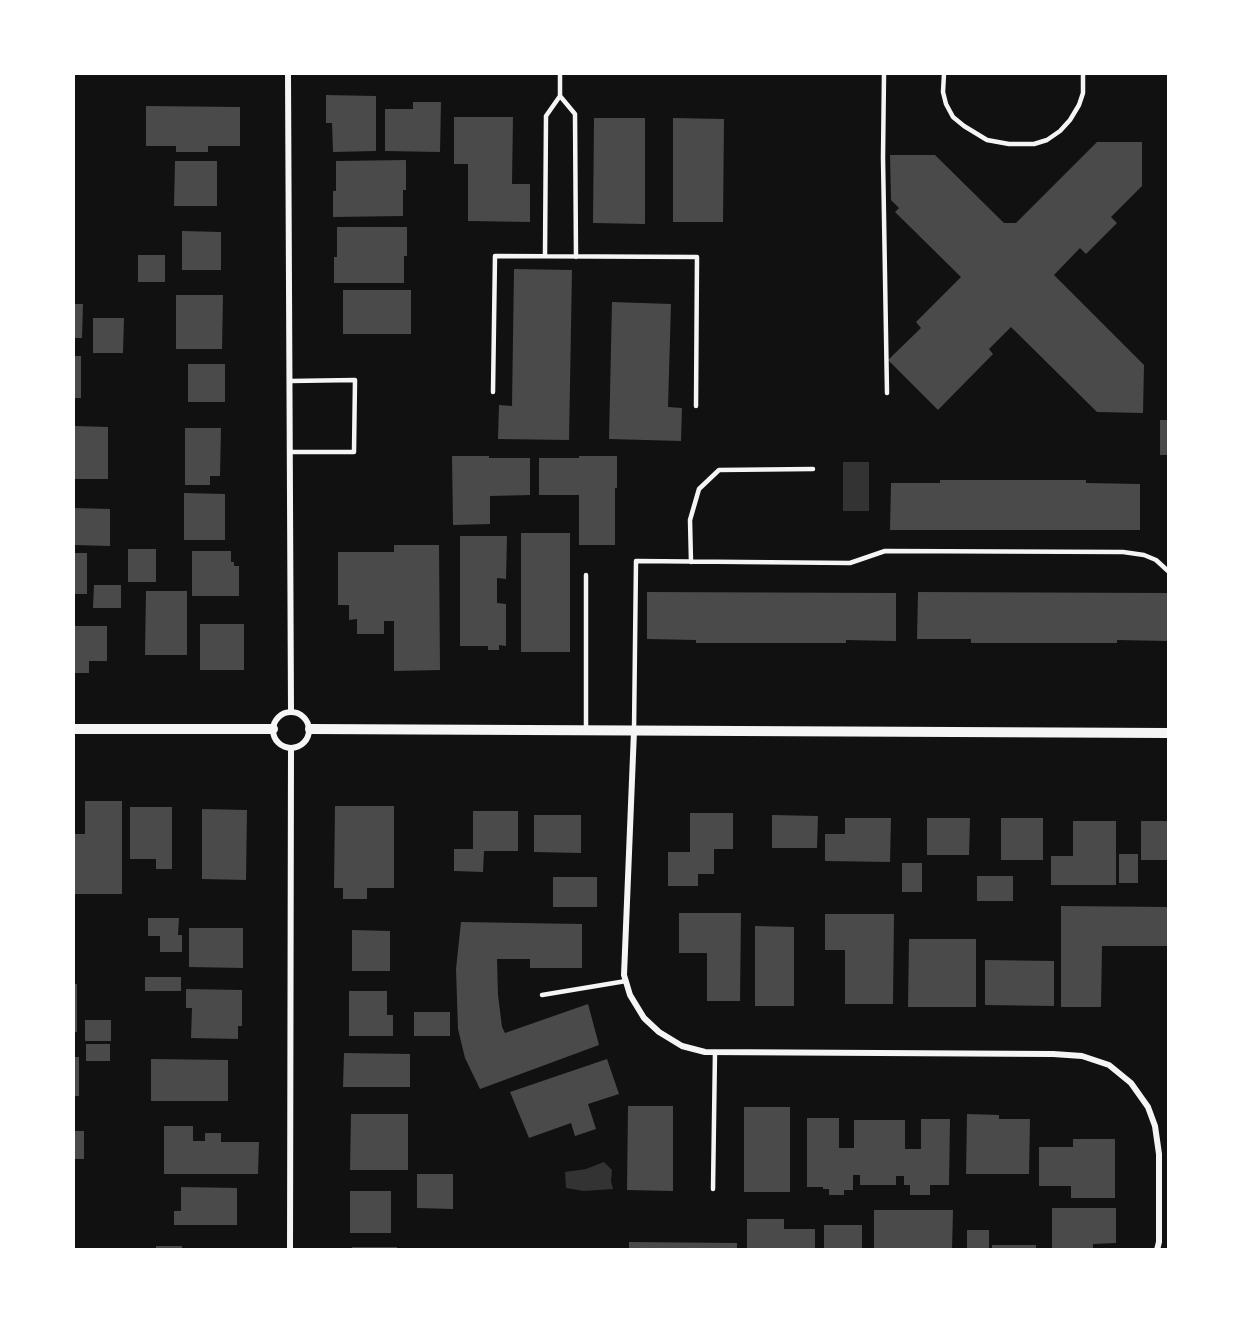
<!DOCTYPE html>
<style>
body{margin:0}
#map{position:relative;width:1242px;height:1323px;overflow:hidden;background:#111;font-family:Mulish,sans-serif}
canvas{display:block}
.frame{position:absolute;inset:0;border:75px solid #fff;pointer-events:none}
</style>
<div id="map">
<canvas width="1242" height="1323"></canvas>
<div class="frame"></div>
</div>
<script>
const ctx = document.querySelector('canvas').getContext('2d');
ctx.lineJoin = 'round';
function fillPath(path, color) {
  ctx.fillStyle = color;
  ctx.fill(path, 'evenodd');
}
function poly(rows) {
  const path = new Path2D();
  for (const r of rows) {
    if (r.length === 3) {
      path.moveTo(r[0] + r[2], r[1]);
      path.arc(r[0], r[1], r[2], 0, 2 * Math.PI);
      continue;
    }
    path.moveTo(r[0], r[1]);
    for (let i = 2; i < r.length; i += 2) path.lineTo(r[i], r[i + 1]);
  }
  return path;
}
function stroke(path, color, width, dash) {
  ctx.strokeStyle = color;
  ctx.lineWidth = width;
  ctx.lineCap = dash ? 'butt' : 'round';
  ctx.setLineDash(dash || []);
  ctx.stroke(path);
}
fillPath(poly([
 [843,462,869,462,869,511,843,511],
 [604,1162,612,1170,611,1181,613,1189,584,1191,566,1188,565,1172,586,1169]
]), '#333');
fillPath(poly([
 [326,95,376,96,376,151,333,152,332,123,326,123],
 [413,102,441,102,440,152,385,151,385,109,413,109],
 [146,106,240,107,240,146,208,146,208,152,176,152,176,146,146,146],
 [454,117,513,117,512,184,530,184,530,222,468,221,468,164,454,164],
 [594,118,645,118,645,224,593,223],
 [673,118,724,119,723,222,673,222],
 [1097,142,1142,142,1142,186,1111,217,1117,223,1086,254,1080,248,1054,275,1144,365,1143,413,1097,412,1011,327,989,349,993,354,938,410,888,360,921,328,916,322,961,277,895,212,899,208,891,200,890,155,935,155,1004,223,1016,223],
 [406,160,406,190,403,190,403,216,333,217,333,191,336,191,336,161],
 [175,161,217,161,217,206,174,206],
 [337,227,407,227,407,256,404,256,404,283,334,283,334,257,337,257],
 [182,231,221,232,221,270,182,270],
 [138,255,165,255,165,282,138,282],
 [514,269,572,270,569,440,498,439,499,405,512,406],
 [343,290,411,290,411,334,343,334],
 [176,295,223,295,222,349,176,349],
 [612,302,671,304,668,407,682,408,681,441,609,439],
 [74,304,83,304,82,338,74,338],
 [93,318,124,318,123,353,93,353],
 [74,356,81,356,81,398,74,398],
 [188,364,225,364,225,402,188,402],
 [1160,420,1168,420,1168,455,1160,455],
 [74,426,108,427,108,479,74,479],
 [185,428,221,428,220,476,210,476,210,485,185,485],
 [452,456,489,456,489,458,530,458,530,495,490,496,490,524,453,525],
 [579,456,617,456,617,488,615,488,615,545,579,545,579,495,539,495,539,458,579,458],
 [940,480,1086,480,1086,483,1140,484,1140,530,890,530,891,483,940,483],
 [184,493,225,494,225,540,184,540],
 [74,508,110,509,110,546,74,545],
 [521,533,570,533,570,652,521,652],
 [460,536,507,536,506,579,497,578,497,603,506,604,506,646,499,645,499,650,488,650,488,646,460,646],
 [394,545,439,545,440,670,394,671,394,621,384,621,384,634,357,634,357,619,349,620,349,605,338,605,338,552,394,552],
 [128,549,156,549,156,582,128,582],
 [192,551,231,551,231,562,234,562,234,566,239,566,239,596,192,596],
 [74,553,87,553,87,594,74,594],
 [94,585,121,585,121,608,93,608],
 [146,591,187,591,187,655,145,655],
 [647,592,896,593,896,641,846,640,846,643,696,643,696,640,647,639],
 [918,592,1167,593,1167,641,1117,640,1117,643,971,643,971,639,917,639],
 [200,624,244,624,244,670,200,670],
 [74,626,107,626,107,661,89,661,89,673,74,673],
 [85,801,122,801,122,894,74,894,74,834,85,834],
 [335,806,394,806,394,888,367,888,367,899,343,899,343,888,334,888],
 [130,807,172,807,172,869,156,869,156,859,130,859],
 [202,809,247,810,246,880,202,879],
 [473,811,518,811,518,851,484,851,483,872,454,871,454,849,473,849],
 [690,813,733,813,733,849,714,849,714,874,698,874,698,886,668,886,668,852,690,852],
 [534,815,581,815,581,853,534,852],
 [772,815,818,816,817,848,772,848],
 [845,818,891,818,890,862,825,861,825,834,845,834],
 [927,818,970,818,969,855,927,855],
 [1001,818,1043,818,1043,860,1001,860],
 [1073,821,1116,821,1116,885,1051,885,1051,856,1073,856],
 [1141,821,1168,821,1168,860,1141,860],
 [1119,854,1138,854,1138,883,1119,883],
 [902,863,922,863,922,892,902,892],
 [977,876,1013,876,1013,901,977,901],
 [553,877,597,877,597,907,553,907],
 [1061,906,1168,907,1168,946,1102,946,1101,1007,1061,1007],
 [679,913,741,913,740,1001,707,1001,707,953,679,953],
 [825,914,894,914,893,1004,845,1004,845,950,825,950],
 [148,918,179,918,178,935,182,935,182,952,160,952,160,936,148,936],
 [461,922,582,924,582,968,530,968,530,959,497,959,498,995,502,1027,505,1033,588,1004,599,1045,480,1089,465,1058,458,1029,456,969],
 [755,926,794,927,794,1006,755,1006],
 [189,928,243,928,243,968,189,967],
 [352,930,390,931,390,971,352,971],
 [909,939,976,939,976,1007,908,1007],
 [985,960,1054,961,1054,1006,985,1005],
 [145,977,181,977,181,991,145,991],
 [74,984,77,984,77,1032,74,1032],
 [186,989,242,990,242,1026,238,1026,238,1039,191,1038,192,1008,186,1008],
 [349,991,387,991,387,1015,393,1015,393,1036,349,1036],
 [414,1012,450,1012,450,1036,414,1036],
 [85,1020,111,1020,111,1041,85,1041],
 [86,1044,110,1044,110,1061,86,1061],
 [344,1053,410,1054,410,1087,343,1087],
 [74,1057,79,1057,79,1096,74,1096],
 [151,1059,228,1060,228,1101,151,1101],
 [607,1059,619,1094,588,1104,596,1129,575,1136,571,1123,529,1138,510,1092],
 [628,1106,673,1106,673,1191,627,1190],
 [744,1107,790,1107,790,1192,744,1192],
 [351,1114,408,1114,408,1170,350,1170],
 [967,1114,999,1115,999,1119,1030,1119,1029,1174,966,1174],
 [807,1118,839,1118,839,1148,854,1148,854,1120,905,1120,905,1149,921,1149,921,1119,950,1119,949,1185,930,1185,930,1195,910,1195,910,1185,904,1185,904,1176,896,1176,896,1185,860,1185,860,1175,853,1175,853,1190,844,1190,844,1195,829,1195,829,1189,823,1189,823,1187,807,1187],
 [164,1126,193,1126,193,1141,205,1141,205,1133,221,1133,221,1142,259,1142,258,1174,164,1174],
 [74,1131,84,1131,84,1159,74,1159],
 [1073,1139,1115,1139,1115,1198,1071,1198,1071,1186,1039,1186,1039,1147,1073,1147],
 [417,1174,453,1174,453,1209,417,1208],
 [181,1187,237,1188,237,1225,174,1225,174,1211,181,1211],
 [350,1191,391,1191,391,1233,350,1233],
 [1052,1208,1116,1208,1116,1243,1093,1244,1093,1250,1052,1250],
 [874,1210,953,1210,952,1250,874,1250],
 [747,1219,784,1219,784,1229,815,1229,815,1250,747,1250],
 [824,1225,862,1225,862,1250,824,1250],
 [967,1230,989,1230,989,1250,967,1250],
 [629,1242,737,1243,737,1250,629,1250],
 [992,1245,1036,1245,1036,1250,992,1250],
 [156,1246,182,1246,182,1250,156,1250],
 [352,1247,397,1247,397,1250,352,1250]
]), '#4a4a4a');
stroke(poly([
 [884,74,883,158,887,393],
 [944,74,943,92,946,104,953,117,964,126,987,140,1009,144,1034,144,1047,140,1060,131,1070,120,1079,105,1083,93,1083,74],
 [560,96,575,114,576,257],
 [545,256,546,116,560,96,560,74],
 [290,381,355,380,354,452,291,452],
 [493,392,495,256,697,257,696,406],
 [691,562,690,520,699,489,719,470,813,469],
 [586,575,586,730],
 [634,731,636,561,850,563,885,551,1123,552,1144,555,1156,560,1168,571],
 [542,995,626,981],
 [713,1189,715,1052]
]), '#f5f5f5', 4.5);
stroke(poly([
 [288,74,291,711],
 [291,730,18],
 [634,731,624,975,630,995,644,1018,659,1032,682,1046,705,1052,1053,1054,1082,1056,1109,1065,1131,1083,1148,1107,1155,1126,1159,1154,1159,1242,1157,1250],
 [290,1250,291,748]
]), '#f5f5f5', 6);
stroke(poly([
 [74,729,273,729],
 [310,729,1168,733]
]), '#f5f5f5', 10);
</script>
